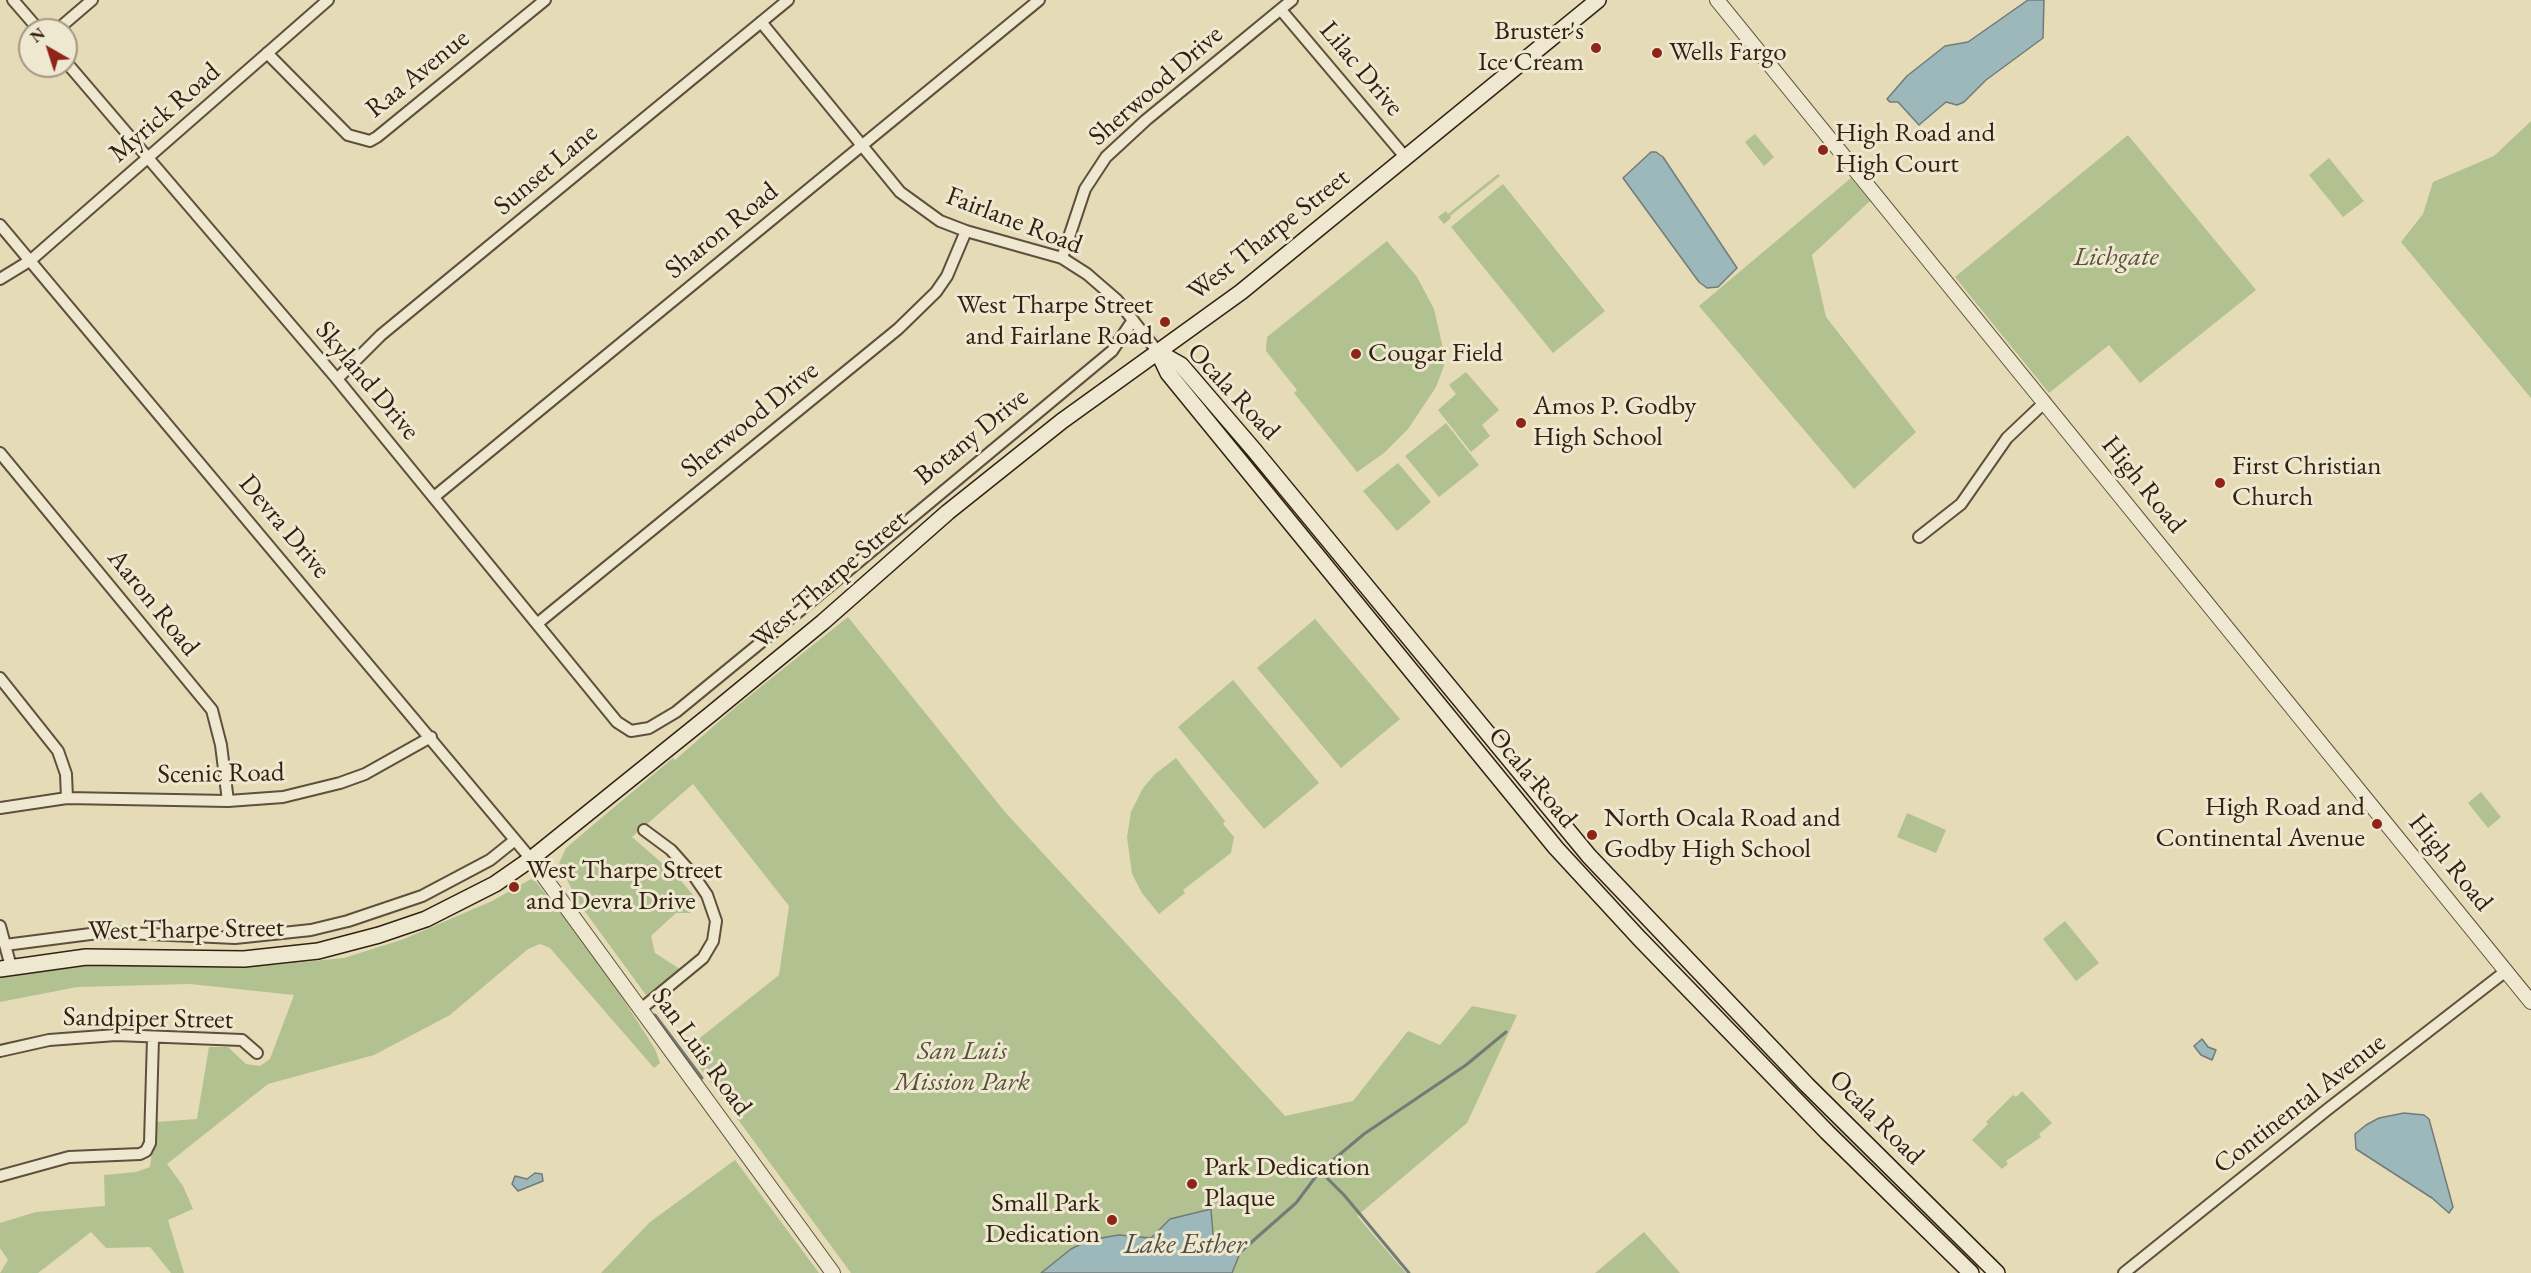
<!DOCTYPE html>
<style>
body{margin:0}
#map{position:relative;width:2531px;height:1273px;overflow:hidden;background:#e5dbb7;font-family:"EB Garamond",serif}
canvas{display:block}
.north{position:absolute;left:18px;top:18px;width:60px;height:60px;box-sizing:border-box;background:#eee8d0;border:2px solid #a39884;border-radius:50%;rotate:321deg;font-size:16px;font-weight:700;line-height:24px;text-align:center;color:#322013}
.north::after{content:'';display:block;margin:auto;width:21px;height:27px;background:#8f2418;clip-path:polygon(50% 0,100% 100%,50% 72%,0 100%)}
</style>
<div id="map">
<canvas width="2531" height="1273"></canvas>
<div class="north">N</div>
</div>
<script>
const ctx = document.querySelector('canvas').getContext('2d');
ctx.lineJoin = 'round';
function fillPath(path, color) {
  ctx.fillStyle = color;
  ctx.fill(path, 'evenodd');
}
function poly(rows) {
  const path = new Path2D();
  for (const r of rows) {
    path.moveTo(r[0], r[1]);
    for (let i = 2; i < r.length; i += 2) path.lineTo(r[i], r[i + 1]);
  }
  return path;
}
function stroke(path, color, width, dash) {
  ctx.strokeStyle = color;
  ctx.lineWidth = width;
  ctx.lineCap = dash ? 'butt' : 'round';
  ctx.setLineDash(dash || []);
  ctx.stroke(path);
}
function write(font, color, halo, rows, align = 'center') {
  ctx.font = font + ' "EB Garamond",serif';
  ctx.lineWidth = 6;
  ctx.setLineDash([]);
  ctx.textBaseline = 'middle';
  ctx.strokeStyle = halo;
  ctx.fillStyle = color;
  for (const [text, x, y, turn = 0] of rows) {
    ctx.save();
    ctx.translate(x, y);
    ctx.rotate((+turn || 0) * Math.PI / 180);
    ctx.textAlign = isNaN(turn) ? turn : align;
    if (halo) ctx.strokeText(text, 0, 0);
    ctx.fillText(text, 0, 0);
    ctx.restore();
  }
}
fillPath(poly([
 [2531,121,2531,398,2401,242,2423,214,2433,182,2494,156],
 [1755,134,1774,157,1764,166,1745,142],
 [2128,135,2256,290,2140,383,2109,345,2049,393,1955,277],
 [2329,158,2364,201,2343,217,2309,175],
 [1498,174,1500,176,1450,216,1451,218,1444,224,1438,217,1446,211,1448,214],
 [1851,178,1870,201,1812,255,1826,317,1916,432,1854,489,1699,306],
 [1503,184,1605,311,1553,353,1451,227],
 [1387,241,1417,277,1434,309,1445,357,1444,366,1436,387,1408,429,1384,453,1357,472,1294,393,1297,390,1266,351,1267,337],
 [1466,372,1499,410,1482,425,1490,436,1471,452,1438,410,1456,394,1449,385],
 [1446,423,1479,465,1439,497,1405,456],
 [1398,463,1431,502,1397,531,1363,491],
 [848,617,1005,812,1285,1116,1353,1101,1408,1031,1440,1045,1472,1006,1517,1015,1467,1123,1357,1216,1406,1273,851,1273,686,1049,779,975,789,906,693,784,632,837,677,876,698,901,690,913,676,913,651,936,655,953,683,971,646,995,578,902,559,863,566,848,612,809,673,758,675,760,738,705],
 [1315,619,1400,719,1341,768,1257,668],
 [1233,680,1319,783,1264,829,1178,727],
 [1176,758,1225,821,1223,824,1234,837,1231,853,1183,890,1185,893,1159,914,1142,893,1132,874,1127,837,1131,812,1143,788,1155,774],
 [2481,792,2501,817,2488,828,2468,803],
 [1907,813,1946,830,1936,853,1897,837],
 [533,878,597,958,655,1049,660,1063,654,1068,550,948,540,944,528,949,450,1015,374,1055,268,1084,167,1164,183,1186,193,1209,168,1220,184,1273,171,1273,150,1247,106,1248,91,1232,38,1273,0,1273,8,1260,0,1248,0,1223,36,1212,105,1206,104,1175,136,1172,150,1167,156,1122,197,1119,209,1047,228,1047,246,1064,260,1066,270,1059,294,995,190,984,77,987,0,1002,0,978,73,966,272,965,344,958,404,939,492,901],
 [2065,921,2099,963,2076,981,2043,939],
 [2022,1091,2052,1123,2039,1134,2041,1137,2006,1161,2008,1164,2002,1169,1972,1140,1988,1124,1986,1122,2013,1095,2016,1097],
 [735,1160,819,1273,601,1273,650,1222],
 [1644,1232,1680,1273,1595,1273]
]), '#b2c190');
const water = poly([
 [2028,0,2044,0,2043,38,1986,80,1964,102,1957,105,1946,102,1919,125,1898,102,1890,102,1887,99,1907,76,1945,46,1968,42,2028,0],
 [1651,152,1656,152,1663,157,1737,268,1718,287,1707,288,1699,282,1623,178,1651,152],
 [2202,1039,2208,1047,2216,1050,2212,1060,2201,1055,2194,1046,2202,1039],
 [2404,1113,2424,1115,2429,1119,2453,1207,2449,1213,2432,1198,2356,1149,2355,1134,2366,1125,2379,1118,2404,1113],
 [535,1173,542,1174,543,1181,518,1191,512,1184,515,1176,527,1179,535,1173],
 [1211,1209,1214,1247,1240,1253,1232,1273,1041,1273,1071,1249,1089,1240,1119,1235,1151,1238,1170,1219,1211,1209]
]);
fillPath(water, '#9cb8bb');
stroke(water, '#727b78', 1.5);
stroke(poly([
 [655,1015,702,1078],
 [1320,1171,1344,1195,1409,1273],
 [1238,1254,1296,1203,1320,1171,1364,1134,1466,1065,1506,1032]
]), '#727b78', 3);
const minor = poly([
 [13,0,39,30],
 [1281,10,1406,158],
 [761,22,900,192,940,221,966,231,1062,258,1087,274,1117,300,1158,352],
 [57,30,92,0],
 [267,53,348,135,370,141,377,137,545,0],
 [66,62,337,379,617,722,631,731,649,728,676,712,809,603,1112,351,1133,320],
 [0,225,531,859],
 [1062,258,1085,189,1106,157,1146,120,1292,0],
 [0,279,31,260,328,0],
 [337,379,381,335,788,0],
 [0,453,212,710,221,745,228,801],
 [434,497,1039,0],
 [1919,537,1961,504,2007,438,2045,402],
 [538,623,898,329,936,292,947,276,966,231],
 [0,678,58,751,66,774,67,798],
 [0,808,67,798,228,801,283,797,340,783,365,774,431,737],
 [0,926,11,967],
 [5,945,106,932,235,938,311,930,348,921,422,896,490,860,515,840],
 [641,1009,703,958,713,941,716,921,707,895,694,876,671,850,644,830],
 [0,1051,49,1040,116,1035,242,1040,257,1053],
 [0,1176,69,1157,140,1154,146,1151,150,1143,153,1038],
 [2124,1273,2328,1109,2506,971]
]);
const tertiary = poly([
 [1717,0,2531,1002],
 [531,859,833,1273]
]);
const secondary = poly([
 [1158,352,1181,365,1254,450,1589,856,1807,1085,1997,1273],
 [1158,352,1168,373,1556,848,1639,938,1827,1132,1971,1273],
 [0,969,86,957,244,959,318,951,379,935,426,919,495,884,531,859,711,714,823,622,948,512,1062,421,1241,292,1598,0]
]);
stroke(minor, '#5f4f3c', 14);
stroke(tertiary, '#5f4f3c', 16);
stroke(secondary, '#322013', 18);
stroke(minor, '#eee8d0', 10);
stroke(tertiary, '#eee8d0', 14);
stroke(secondary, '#eee8d0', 15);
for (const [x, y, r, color] of [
 [1596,48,6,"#8f2418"],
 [1657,53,6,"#8f2418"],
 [1823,150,6,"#8f2418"],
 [1165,322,6,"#8f2418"],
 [1356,354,6,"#8f2418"],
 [1521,423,6,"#8f2418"],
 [2220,483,6,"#8f2418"],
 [2377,824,6,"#8f2418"],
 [1592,835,6,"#8f2418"],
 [514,887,6,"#8f2418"],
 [1192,1184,6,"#8f2418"],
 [1112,1220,6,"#8f2418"]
]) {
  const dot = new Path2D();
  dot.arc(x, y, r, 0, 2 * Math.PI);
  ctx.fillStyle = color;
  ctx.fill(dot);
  stroke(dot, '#eee8d0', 2);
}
write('27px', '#322013', '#eee8d0', [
 ["Bruster's",1584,32,"right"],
 ["Ice Cream",1584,63,"right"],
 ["Wells Fargo",1669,53],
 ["High Road and",1835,134],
 ["High Court",1835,165],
 ["West Tharpe Street",1153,306,"right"],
 ["and Fairlane Road",1153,337,"right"],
 ["Cougar Field",1368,354],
 ["Amos P. Godby",1533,407],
 ["High School",1533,438],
 ["First Christian",2232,467],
 ["Church",2232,498],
 ["High Road and",2365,808,"right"],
 ["Continental Avenue",2365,839,"right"],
 ["North Ocala Road and",1604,819],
 ["Godby High School",1604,850],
 ["West Tharpe Street",526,871],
 ["and Devra Drive",526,902],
 ["Park Dedication",1204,1168],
 ["Plaque",1204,1199],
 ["Small Park",1100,1204,"right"],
 ["Dedication",1100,1235,"right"]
], 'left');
write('27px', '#322013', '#eee8d0', [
 ["Lilac Drive",1361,69,50],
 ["Raa Avenue",418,74,-39],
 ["Sherwood Drive",1156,86,-41],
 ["Myrick Road",165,113,-41],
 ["Sunset Lane",546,170,-40],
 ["Fairlane Road",1014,221,21],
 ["Sharon Road",722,231,-39],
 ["West Tharpe Street",1269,235,-38],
 ["Skyland Drive",367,381,50],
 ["Ocala Road",1233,392,47],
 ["Sherwood Drive",750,420,-39],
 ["Botany Drive",972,437,-39],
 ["High Road",2143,485,51],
 ["Devra Drive",284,527,50],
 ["West Tharpe Street",830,580,-41],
 ["Aaron Road",153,603,51],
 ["Scenic Road",221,774,-1],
 ["Ocala Road",1532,778,50],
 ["High Road",2450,863,51],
 ["West Tharpe Street",186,930,-1],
 ["Sandpiper Street",148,1019,1],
 ["San Luis Road",701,1052,54],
 ["Continental Avenue",2300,1104,-38],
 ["Ocala Road",1876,1118,45]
]);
write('italic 27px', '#585038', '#eee8d0', [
 ["Lichgate",2116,258],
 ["San Luis",962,1052],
 ["Mission Park",962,1083]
]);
write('italic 28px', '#524e45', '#eee8d0', [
 ["Lake Esther",1185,1245]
]);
</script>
